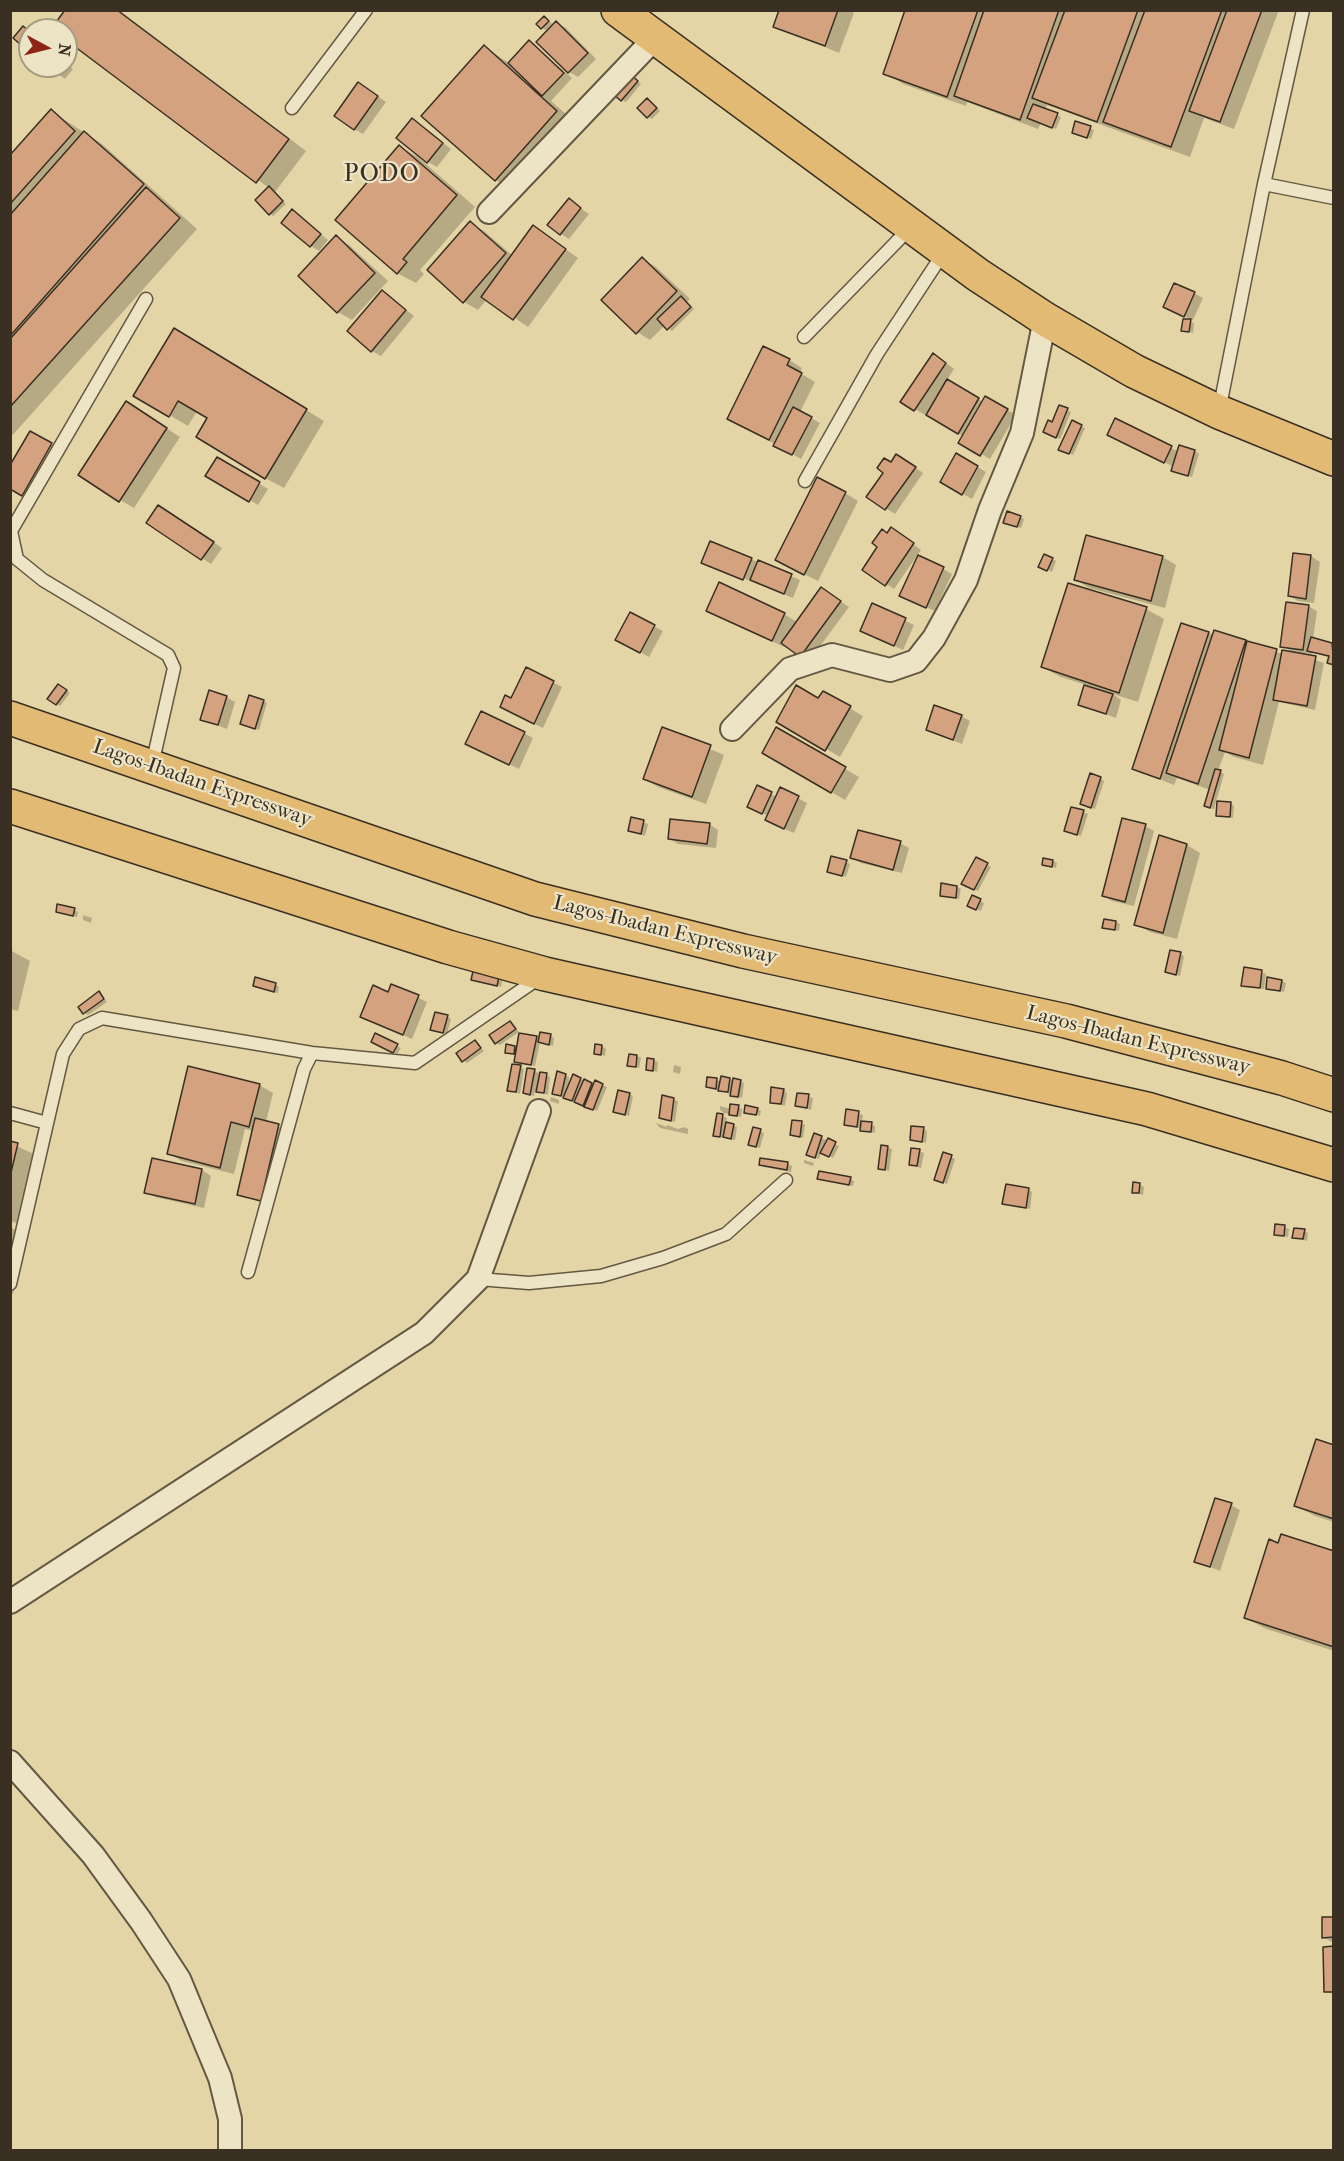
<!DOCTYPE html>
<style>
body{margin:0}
#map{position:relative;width:1344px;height:2161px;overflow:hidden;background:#e4d5a7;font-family:"IM FELL French Canon",serif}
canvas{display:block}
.frame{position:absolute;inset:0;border:12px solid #392f22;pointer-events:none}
.north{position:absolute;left:18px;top:18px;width:60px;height:60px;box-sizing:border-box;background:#ede4c6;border:2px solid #a59c84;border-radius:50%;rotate:97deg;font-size:16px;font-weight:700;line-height:24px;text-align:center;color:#392f22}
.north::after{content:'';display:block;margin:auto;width:21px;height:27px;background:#8f2418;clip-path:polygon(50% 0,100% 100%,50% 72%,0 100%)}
</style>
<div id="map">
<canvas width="1344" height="2161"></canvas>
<div class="frame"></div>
<div class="north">N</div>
</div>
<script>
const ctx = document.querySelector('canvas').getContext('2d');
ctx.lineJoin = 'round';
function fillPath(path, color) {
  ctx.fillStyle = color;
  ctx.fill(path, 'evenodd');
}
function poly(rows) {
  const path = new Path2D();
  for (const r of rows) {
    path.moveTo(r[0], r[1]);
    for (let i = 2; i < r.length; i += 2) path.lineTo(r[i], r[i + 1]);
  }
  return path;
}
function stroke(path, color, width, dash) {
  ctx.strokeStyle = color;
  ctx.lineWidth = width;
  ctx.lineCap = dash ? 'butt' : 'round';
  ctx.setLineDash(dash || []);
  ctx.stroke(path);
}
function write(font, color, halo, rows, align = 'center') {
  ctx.font = font + ' "IM FELL French Canon",serif';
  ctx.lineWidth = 4.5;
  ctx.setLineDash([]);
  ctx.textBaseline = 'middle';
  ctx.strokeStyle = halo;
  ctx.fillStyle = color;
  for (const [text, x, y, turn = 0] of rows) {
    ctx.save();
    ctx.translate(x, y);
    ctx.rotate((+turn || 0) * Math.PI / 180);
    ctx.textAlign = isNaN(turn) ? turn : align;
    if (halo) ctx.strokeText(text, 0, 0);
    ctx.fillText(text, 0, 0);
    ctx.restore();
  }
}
fillPath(poly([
 [67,10,119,10,306,151,275,192,286,204,273,216,270,214,269,188,66,38,66,30,53,29],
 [780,10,850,10,854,13,839,53,775,26],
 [907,10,1279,10,1234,129,1204,118,1190,157,1047,105,1045,110,1061,117,1056,129,1041,123,1038,129,967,102,966,106,903,84,885,73],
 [548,20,554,26,557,23,566,28,596,59,578,77,566,70,554,26,552,24,546,30,542,28],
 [530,42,572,78,551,101,575,122,514,191,496,180,484,47,509,63],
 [66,62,73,69,65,79,47,66,66,66],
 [633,77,641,84,626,102,622,100],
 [367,89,386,102,363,134,354,129],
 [651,102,660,111,652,119,648,117],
 [51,111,102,144,197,229,10,438,10,157],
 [413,120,451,149,437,167,428,162],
 [1090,128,1094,130,1091,139,1077,134],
 [400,147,418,157,475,207,420,270,424,274,416,283,397,273],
 [569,200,589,214,569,239,561,234],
 [292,211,328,240,319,251,311,246],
 [470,223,484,231,513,256,534,227,578,258,528,327,487,299,478,310,464,302],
 [336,237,349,245,388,281,352,320,338,312,300,276],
 [643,259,656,267,690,299,687,302,694,309,672,331,665,325,650,340,637,332],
 [383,292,414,316,381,356,372,351],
 [1194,293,1203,298,1193,320,1174,312],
 [1184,320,1194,323,1193,333,1183,330],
 [193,341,324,421,284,488,265,478,209,418,197,411,188,426,135,395],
 [789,360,802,368,800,373,815,382,800,412,820,423,801,459,742,426],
 [942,360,954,369,947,380,983,402,986,398,1016,415,990,459,960,442,963,436,902,402],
 [1060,406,1071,412,1060,439,1049,434],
 [140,411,180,437,134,508,120,500],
 [1072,422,1085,428,1073,455,1064,451],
 [31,433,60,449,31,500,10,487],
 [1118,440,1171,448,1179,452,1180,447,1195,451,1199,454,1192,477,1177,473,1174,467],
 [957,455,986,472,972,499,942,482],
 [217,459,268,489,258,505,208,475],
 [906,461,923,473,895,514,868,497,891,464],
 [845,493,858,501,818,581,790,567],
 [168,512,222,548,211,564,148,523],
 [1020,517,1024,519,1021,528,1009,524],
 [888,534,900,534,921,550,894,589,886,584],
 [1087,537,1163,557,1176,565,1165,608,1089,588,1076,580],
 [711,542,800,580,793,598,703,562],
 [1294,554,1311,556,1320,562,1314,603,1298,601,1289,596],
 [1045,556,1056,561,1052,572,1040,566],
 [943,569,952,574,935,611,910,600],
 [830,594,849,607,809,661,787,646,786,648,708,610,784,614,797,622],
 [873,605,914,625,903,650,871,635],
 [1308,606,1317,611,1313,639,1334,645,1334,665,1328,662,1330,658,1312,652,1312,654,1305,653,1304,656,1324,663,1315,710,1279,702,1263,765,1234,757,1225,752,1218,771,1224,774,1214,809,1209,808,1210,790,1177,778,1174,785,1134,769,1208,633,1283,654,1294,653,1282,646],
 [1146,609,1164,619,1138,702,1113,694,1121,700,1116,718,1080,705,1086,685,1061,677,1042,667],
 [631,614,663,631,649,657,617,639],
 [527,669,562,687,543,728,510,712,512,700],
 [63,688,70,693,60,706,57,704],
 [824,693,863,716,840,757,778,721,819,700],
 [226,697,235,702,227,729,202,719],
 [263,701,267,703,259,730,245,726],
 [961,716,970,721,962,744,927,730],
 [663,729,724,755,706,804,658,787,645,779],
 [777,729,859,777,845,800,764,752],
 [524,733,533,738,519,769,476,748],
 [1100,778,1104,781,1095,809,1085,805],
 [781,789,807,803,794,833,775,825,768,816,752,808,771,794,777,797],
 [1230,803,1234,806,1233,818,1217,815],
 [1072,808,1088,814,1081,836,1070,833],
 [632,819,648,824,645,836,629,831],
 [709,824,718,830,716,848,678,844,669,838],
 [1145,826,1154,831,1134,906,1112,901,1104,896],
 [1160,837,1187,845,1200,853,1177,939,1150,932,1136,924],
 [900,843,909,848,902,873,861,863,852,858],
 [976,859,991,867,978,891,963,884],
 [1053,861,1057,863,1056,868,1044,864],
 [846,862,850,864,846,877,828,871],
 [957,887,961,889,959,899,941,895],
 [973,897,984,903,981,911,969,906],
 [74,910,78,912,77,917,61,913],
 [83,915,92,918,91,923,83,920],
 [1116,922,1120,924,1119,931,1104,927],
 [10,950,30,961,18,1011,10,1009],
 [1180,954,1184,956,1180,976,1167,972],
 [1245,969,1266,974,1264,989,1243,985],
 [498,979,502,981,501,987,477,981],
 [1282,981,1286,983,1284,992,1267,989],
 [275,984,279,987,278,993,259,988],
 [392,986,427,1002,412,1039,361,1017,389,994],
 [99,993,107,1002,88,1015,84,1013,80,1007],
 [448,1017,451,1019,447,1034,435,1031],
 [510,1022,519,1032,500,1045,496,1043],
 [376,1035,401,1048,397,1054,373,1041],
 [551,1036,554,1038,553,1046,540,1042,535,1066,520,1063,516,1061,517,1055,506,1052,514,1047,518,1049,536,1037,540,1040],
 [475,1042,484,1051,467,1063,463,1060],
 [602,1046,606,1049,605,1056,595,1053],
 [637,1056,641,1058,639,1068,629,1065],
 [649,1059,658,1062,657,1072,647,1069],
 [674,1065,681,1067,680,1074,673,1072],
 [520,1067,524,1069,520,1094,509,1090],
 [529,1069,550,1077,548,1095,535,1090,534,1096,524,1093],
 [565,1075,569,1077,568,1091,581,1079,594,1086,595,1082,607,1087,597,1111,554,1093],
 [722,1077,744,1083,742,1098,707,1087,717,1080,721,1082],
 [259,1085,273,1093,266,1122,287,1130,270,1205,238,1194,253,1131,245,1129,234,1174,182,1161,168,1153],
 [783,1090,787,1093,785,1106,771,1102],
 [629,1094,633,1096,629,1116,615,1111],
 [798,1094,813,1098,811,1110,797,1106],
 [551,1097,559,1100,559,1104,550,1101],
 [663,1097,678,1101,675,1122,660,1118],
 [720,1106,731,1109,738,1107,742,1109,741,1117,724,1113,720,1110],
 [757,1109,761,1111,760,1116,745,1112],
 [848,1111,863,1115,862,1122,875,1126,875,1133,846,1124],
 [718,1114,727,1118,726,1123,737,1127,735,1140,715,1136],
 [656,1123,667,1127,667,1125,678,1129,684,1127,688,1129,688,1134,660,1128],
 [801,1123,805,1125,803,1138,792,1134],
 [923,1129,927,1131,926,1143,911,1140],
 [760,1131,764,1133,760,1148,753,1146],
 [815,1135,839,1146,833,1158,821,1152,819,1159,812,1157],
 [10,1143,36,1155,21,1224,10,1221],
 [882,1146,892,1149,889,1171,880,1168],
 [913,1149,924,1153,921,1168,910,1164],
 [951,1157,955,1159,947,1184,940,1181],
 [761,1159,788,1164,792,1166,791,1172,764,1167,760,1165],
 [153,1160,202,1170,211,1176,204,1208,155,1197,146,1192],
 [804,1160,814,1163,813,1166,804,1163],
 [819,1178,850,1179,854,1181,853,1186],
 [1140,1185,1144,1187,1143,1195,1133,1192],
 [1029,1190,1032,1192,1030,1209,1004,1203],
 [1277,1225,1289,1229,1288,1237,1276,1234],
 [10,1227,27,1236,13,1294,10,1294],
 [1304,1231,1308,1233,1307,1241,1294,1237],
 [1334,1446,1334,1522,1315,1516,1296,1506],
 [1231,1505,1240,1510,1220,1571,1196,1561],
 [1279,1545,1334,1553,1334,1651,1264,1628,1246,1618],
 [1334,1919,1334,1942,1332,1942,1323,1937]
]), '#0003');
const building = poly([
 [65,10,117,10,289,139,256,183,66,40,66,30,51,29,65,10],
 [779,10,838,10,825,46,773,27,779,10],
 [905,10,978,10,947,97,883,74,905,10],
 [984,10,1059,10,1020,120,954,96,984,10],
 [1065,10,1138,10,1097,122,1032,98,1065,10],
 [1145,10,1222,10,1171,147,1103,122,1145,10],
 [1227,10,1262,10,1220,122,1189,111,1227,10],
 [544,16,549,21,541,29,536,24,544,16],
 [556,21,588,53,568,73,536,42,556,21],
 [23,26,30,32,30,53,13,38,23,26],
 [529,40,564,73,542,96,508,63,529,40],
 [484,45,557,111,495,181,421,116,484,45],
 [44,66,62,66,55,75,44,66],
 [629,73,638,81,621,101,612,93,629,73],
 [358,82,378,96,354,130,334,116,358,82],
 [647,98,657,108,647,118,637,108,647,98],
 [1033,104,1058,113,1052,128,1027,118,1033,104],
 [51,109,75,131,10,204,10,155,51,109],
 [412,118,443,143,427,163,396,138,412,118],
 [1075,121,1091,126,1087,138,1072,133,1075,121],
 [84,131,144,184,10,336,10,215,84,131],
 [399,145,457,195,403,259,407,262,397,274,335,220,399,145],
 [269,186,283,201,269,215,255,200,269,186],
 [146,187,180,218,10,407,10,339,146,187],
 [569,198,581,208,560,235,547,225,569,198],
 [292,209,321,234,310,247,281,223,292,209],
 [470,221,506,253,463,303,427,270,470,221],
 [533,225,566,249,513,320,481,297,533,225],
 [336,235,375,273,337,313,298,276,336,235],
 [642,257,677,291,636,334,601,300,642,257],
 [1174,283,1195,292,1184,317,1163,307,1174,283],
 [382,290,406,310,371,352,347,331,382,290],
 [681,296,691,307,667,330,657,319,681,296],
 [1183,319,1191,319,1189,332,1181,331,1183,319],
 [174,328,307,409,265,479,196,437,207,418,178,401,169,417,133,396,174,328],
 [763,346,790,359,787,365,802,373,769,440,727,419,763,346],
 [933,353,946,363,914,411,900,402,933,353],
 [947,379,979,398,958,434,926,415,947,379],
 [985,396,1008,409,980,456,958,443,985,396],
 [126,401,167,428,119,502,78,475,126,401],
 [1059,405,1068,408,1056,438,1043,432,1048,420,1052,422,1059,405],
 [793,407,812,417,792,455,773,446,793,407],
 [1115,418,1172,446,1164,463,1107,435,1115,418],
 [1072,420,1082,425,1069,454,1058,450,1072,420],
 [30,431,52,443,22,496,10,489,10,465,30,431],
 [1179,445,1195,450,1188,476,1171,471,1179,445],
 [956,453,978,466,962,495,940,482,956,453],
 [896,454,916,467,885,510,866,497,883,473,877,468,884,458,891,462,896,454],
 [217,457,260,482,249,502,205,476,217,457],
 [817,477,846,492,804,575,775,560,817,477],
 [158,505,214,542,201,560,146,523,158,505],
 [1007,511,1021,516,1017,527,1003,523,1007,511],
 [891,527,914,543,885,586,862,570,877,547,872,543,882,529,887,533,891,527],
 [1086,535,1163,556,1151,601,1074,580,1086,535],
 [710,541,752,558,743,580,701,563,710,541],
 [1293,553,1311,555,1306,599,1288,596,1293,553],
 [1044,554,1053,558,1047,571,1038,567,1044,554],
 [918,555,944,567,926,608,899,596,918,555],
 [758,560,792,574,784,594,750,580,758,560],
 [719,582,785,613,772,641,706,611,719,582],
 [1068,583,1147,607,1119,693,1041,667,1068,583],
 [821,587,841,601,800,657,781,643,821,587],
 [1286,602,1309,605,1303,650,1280,647,1286,602],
 [872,603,906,618,894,646,860,631,872,603],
 [630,612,655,625,640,653,615,640,630,612],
 [1181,623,1209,632,1160,779,1132,769,1181,623],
 [1214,630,1246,640,1198,784,1166,773,1214,630],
 [1311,637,1332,643,1334,665,1327,663,1329,656,1307,651,1311,637],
 [1247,641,1277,649,1249,758,1219,750,1247,641],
 [1282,650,1316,656,1307,706,1273,700,1282,650],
 [526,667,554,681,534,724,500,707,505,695,511,698,526,667],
 [58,684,67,690,56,705,47,699,58,684],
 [796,685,818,698,823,691,851,706,825,751,776,722,796,685],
 [1084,685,1113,694,1106,714,1078,705,1084,685],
 [209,690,227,696,218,725,200,720,209,690],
 [249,695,264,700,255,729,240,724,249,695],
 [934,705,962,715,953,740,926,730,934,705],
 [481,711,525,732,509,765,465,744,481,711],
 [662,727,711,745,692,797,643,779,662,727],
 [776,727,846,767,831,793,762,753,776,727],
 [1215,769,1221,770,1210,808,1204,806,1215,769],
 [1090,773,1101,777,1091,808,1080,804,1090,773],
 [757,785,772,792,762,814,747,807,757,785],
 [780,787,799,796,784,829,765,820,780,787],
 [1217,801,1231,802,1230,817,1216,816,1217,801],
 [1071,807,1084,810,1077,835,1064,831,1071,807],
 [631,817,644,820,641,834,628,831,631,817],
 [1122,818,1146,824,1125,902,1102,896,1122,818],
 [670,819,710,823,707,844,668,839,670,819],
 [858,830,901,841,893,870,850,858,858,830],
 [1159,835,1187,844,1163,933,1134,925,1159,835],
 [831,856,847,860,842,876,827,872,831,856],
 [976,857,988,863,974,890,961,884,976,857],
 [1043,858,1053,860,1052,867,1042,865,1043,858],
 [941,883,957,886,956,898,940,896,941,883],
 [972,895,981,899,976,910,967,906,972,895],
 [57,904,75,908,73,916,56,912,57,904],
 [1104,919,1116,921,1115,930,1102,928,1104,919],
 [1170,950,1181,952,1176,975,1165,972,1170,950],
 [1244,967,1262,970,1260,988,1241,986,1244,967],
 [473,971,499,977,497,986,471,980,473,971],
 [255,977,276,983,274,992,253,986,255,977],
 [1267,977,1282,980,1280,991,1266,989,1267,977],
 [391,984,419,995,403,1035,360,1017,373,985,388,992,391,984],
 [99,991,104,999,83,1014,78,1007,99,991],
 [435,1012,448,1015,443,1033,430,1030,435,1012],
 [510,1021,516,1029,495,1044,489,1035,510,1021],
 [540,1032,551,1034,549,1045,538,1042,540,1032],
 [375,1033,398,1044,393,1053,371,1042,375,1033],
 [519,1033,537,1036,531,1065,514,1062,519,1033],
 [475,1040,481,1048,462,1062,456,1053,475,1040],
 [506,1044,515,1046,514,1054,505,1053,506,1044],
 [595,1044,602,1045,601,1055,594,1054,595,1044],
 [629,1054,637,1055,636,1067,627,1066,629,1054],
 [647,1058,654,1059,653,1071,646,1070,647,1058],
 [512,1064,521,1065,516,1092,507,1091,512,1064],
 [188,1066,260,1084,249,1127,231,1122,220,1168,167,1154,188,1066],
 [527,1068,535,1069,530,1095,523,1093,527,1068],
 [557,1071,566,1074,561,1096,552,1094,557,1071],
 [540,1072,547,1073,544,1093,536,1092,540,1072],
 [573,1074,581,1078,572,1101,563,1098,573,1074],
 [721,1076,730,1078,728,1092,718,1091,721,1076],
 [707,1077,717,1078,716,1089,706,1087,707,1077],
 [733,1078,741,1080,738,1097,730,1096,733,1078],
 [584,1079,592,1083,583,1106,574,1102,584,1079],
 [595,1080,603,1084,593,1110,584,1107,595,1080],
 [771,1087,784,1089,781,1104,770,1103,771,1087],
 [618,1090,630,1093,625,1115,613,1112,618,1090],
 [797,1093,809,1094,807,1108,795,1106,797,1093],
 [662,1095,674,1098,671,1121,659,1118,662,1095],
 [730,1104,739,1105,737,1116,729,1115,730,1104],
 [745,1105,758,1108,756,1115,744,1113,745,1105],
 [846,1109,859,1111,857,1127,844,1125,846,1109],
 [717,1113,723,1114,720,1137,713,1136,717,1113],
 [255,1118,279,1124,261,1201,237,1195,255,1118],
 [792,1120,802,1121,800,1137,790,1135,792,1120],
 [861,1121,872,1122,871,1132,860,1131,861,1121],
 [726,1122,734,1124,731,1139,723,1137,726,1122],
 [911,1126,924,1127,922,1142,910,1140,911,1126],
 [753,1127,761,1129,756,1147,748,1145,753,1127],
 [814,1133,822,1136,815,1158,806,1155,814,1133],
 [828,1138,836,1142,829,1157,820,1153,828,1138],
 [10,1141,18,1143,10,1177,10,1141],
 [881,1145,888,1146,885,1170,878,1169,881,1145],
 [911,1148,920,1149,917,1166,909,1165,911,1148],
 [943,1152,952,1155,943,1183,934,1180,943,1152],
 [152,1158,202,1169,195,1204,144,1193,152,1158],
 [760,1158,788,1162,787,1170,759,1165,760,1158],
 [819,1171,851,1177,849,1185,817,1179,819,1171],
 [1133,1182,1140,1183,1139,1193,1132,1193,1133,1182],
 [1006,1184,1029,1188,1026,1208,1002,1204,1006,1184],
 [1275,1224,1285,1225,1284,1236,1274,1235,1275,1224],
 [1294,1228,1305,1229,1303,1239,1292,1238,1294,1228],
 [1316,1439,1334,1445,1334,1519,1294,1506,1316,1439],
 [1215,1498,1232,1503,1210,1567,1194,1562,1215,1498],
 [1281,1534,1334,1551,1334,1647,1244,1618,1269,1539,1278,1543,1281,1534],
 [1322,1917,1334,1917,1334,1937,1322,1938,1322,1917],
 [1334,1946,1334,1992,1324,1992,1323,1947,1334,1946]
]);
fillPath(building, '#d5a27f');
stroke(building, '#392f22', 1.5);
const service = poly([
 [292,108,366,10],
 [1264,184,1334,198],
 [146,299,11,531,17,559,43,580,168,655,174,668,152,765],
 [804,337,911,227],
 [1219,411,1264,184,1303,10],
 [805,481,877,354,944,252],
 [10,1113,47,1123],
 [248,1272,304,1069,312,1053],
 [478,1279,529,1283,601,1276,663,1258,726,1234,786,1180],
 [10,1284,63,1054,79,1029,102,1018,312,1053,415,1063,539,978]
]);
const minor = poly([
 [489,212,656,37],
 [732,729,790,669,832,655,890,670,916,661,934,638,966,580,990,510,1022,433,1045,319],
 [10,1602,424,1333,478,1279,539,1111],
 [10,1762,93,1855,141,1921,179,1979,220,2078,230,2119,230,2150]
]);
const trunk = poly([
 [618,10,978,275,1045,319,1134,371,1219,412,1334,459]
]);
const motorway = poly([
 [10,718,535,899,743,951,1066,1021,1282,1078,1334,1095],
 [10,806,448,947,545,974,1147,1109,1334,1165]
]);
stroke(service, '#645843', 15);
stroke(minor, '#645843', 26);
stroke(trunk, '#392f22', 36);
stroke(motorway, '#392f22', 36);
stroke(service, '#ede4c6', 12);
stroke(minor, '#ede4c6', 22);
stroke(trunk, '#e2ba74', 33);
stroke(motorway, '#e2ba74', 33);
write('21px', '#392f22', '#ede4c6', [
 ["Lagos-Ibadan Expressway",202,784,19],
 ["Lagos-Ibadan Expressway",665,931,14],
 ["Lagos-Ibadan Expressway",1138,1041,14]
]);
ctx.letterSpacing = '1.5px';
write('24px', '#392f22', '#ede4c6', [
 ["PODO",382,175]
]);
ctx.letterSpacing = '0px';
</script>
